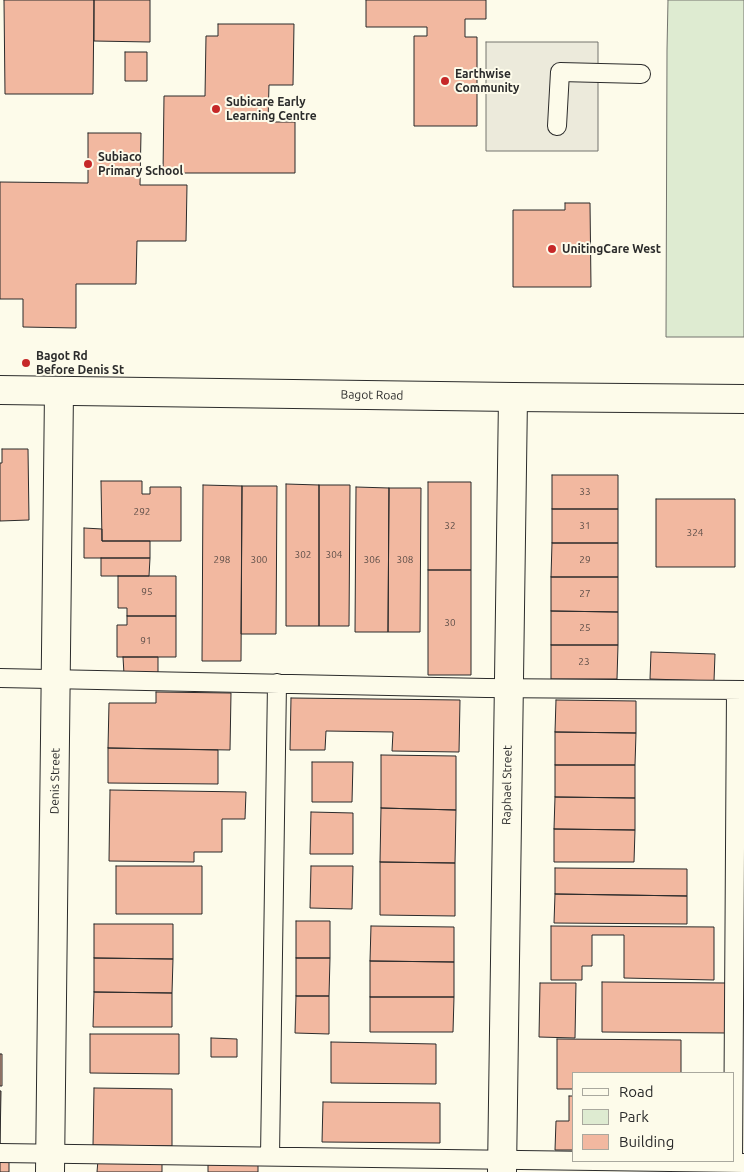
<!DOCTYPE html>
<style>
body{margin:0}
#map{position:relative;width:744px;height:1172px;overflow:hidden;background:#fdfbea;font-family:Ubuntu,sans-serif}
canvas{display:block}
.legend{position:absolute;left:572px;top:1072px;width:162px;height:90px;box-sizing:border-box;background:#fdfbea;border:1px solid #a9a89e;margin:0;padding:6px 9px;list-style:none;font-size:15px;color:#2b2b2b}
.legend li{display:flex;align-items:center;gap:10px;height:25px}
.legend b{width:25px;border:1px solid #a9a89e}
</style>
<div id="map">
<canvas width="744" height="1172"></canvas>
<ul class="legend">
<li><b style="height:6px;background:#fdfbea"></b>Road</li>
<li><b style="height:14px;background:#deebd1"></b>Park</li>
<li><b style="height:14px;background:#f2b8a0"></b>Building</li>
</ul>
</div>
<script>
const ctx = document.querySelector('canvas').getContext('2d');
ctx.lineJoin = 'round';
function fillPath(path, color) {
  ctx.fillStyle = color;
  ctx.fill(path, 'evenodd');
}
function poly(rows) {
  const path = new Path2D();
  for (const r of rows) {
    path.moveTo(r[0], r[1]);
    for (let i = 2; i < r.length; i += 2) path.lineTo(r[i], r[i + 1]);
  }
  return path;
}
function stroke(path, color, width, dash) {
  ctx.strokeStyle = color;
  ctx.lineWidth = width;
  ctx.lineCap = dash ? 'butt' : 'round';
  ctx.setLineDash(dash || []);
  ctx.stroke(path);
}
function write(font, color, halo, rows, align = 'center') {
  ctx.font = font + ' Ubuntu,sans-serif';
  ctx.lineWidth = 4;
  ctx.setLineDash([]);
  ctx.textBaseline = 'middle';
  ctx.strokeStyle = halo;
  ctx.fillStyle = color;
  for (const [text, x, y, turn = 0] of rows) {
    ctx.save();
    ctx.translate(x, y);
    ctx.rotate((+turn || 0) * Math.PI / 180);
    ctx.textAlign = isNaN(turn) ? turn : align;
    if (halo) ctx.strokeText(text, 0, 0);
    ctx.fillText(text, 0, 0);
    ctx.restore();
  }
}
const green = poly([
 [668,0,744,0,744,337,666,337,667,50,668,0]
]);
fillPath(green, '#deebd1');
stroke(green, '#74746e', 1);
const parking = poly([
 [486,42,598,42,598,151,486,151,486,42]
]);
fillPath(parking, '#eceadb');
stroke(parking, '#74746e', 1);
const building = poly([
 [4,0,94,0,93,94,5,94,4,0],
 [94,0,150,0,150,42,94,41,94,0],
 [366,0,486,0,486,19,465,19,465,37,477,37,477,126,414,126,414,36,427,36,427,27,366,27,366,0],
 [218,24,294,24,293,85,269,85,268,122,295,122,295,173,163,173,164,96,205,96,206,36,218,36,218,24],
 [125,52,147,52,147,81,125,81,125,52],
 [88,133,141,133,140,185,187,185,186,241,137,241,136,284,76,284,76,328,23,327,23,299,0,299,0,182,88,183,88,133],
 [565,203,590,203,591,287,513,287,513,210,565,210,565,203],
 [2,449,28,449,29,520,0,521,0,463,2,463,2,449],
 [552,475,618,475,618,509,552,509,552,475],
 [101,481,142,481,142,494,150,494,150,487,181,487,181,541,102,541,101,481],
 [428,482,471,482,471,570,428,570,428,482],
 [286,484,319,485,319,626,286,626,286,484],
 [203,485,242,486,241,661,202,661,203,485],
 [319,485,350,485,349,626,319,626,319,485],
 [242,486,277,486,276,634,241,634,242,486],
 [356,487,389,488,388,632,355,632,356,487],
 [389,488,421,488,420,632,388,632,389,488],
 [656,499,735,499,735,567,656,567,656,499],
 [552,509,618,509,618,543,552,543,552,509],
 [84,528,102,529,102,541,150,541,150,558,84,558,84,528],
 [552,543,618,543,618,577,551,577,552,543],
 [101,558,150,558,149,576,101,576,101,558],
 [428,570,471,570,471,675,428,675,428,570],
 [118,576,176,576,176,616,127,616,127,608,118,608,118,576],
 [551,577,618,577,618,612,551,611,551,577],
 [551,611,618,612,618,645,551,645,551,611],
 [127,616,176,616,176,657,117,657,117,625,127,625,127,616],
 [551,645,618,645,617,679,551,679,551,645],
 [651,652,715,654,714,681,650,679,651,652],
 [123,657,158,657,158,674,124,674,123,657],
 [156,692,231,693,230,750,108,748,109,703,156,703,156,692],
 [291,698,460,700,459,752,392,751,393,732,326,731,325,750,290,750,291,698],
 [556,700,636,701,636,733,555,732,556,700],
 [555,732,636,733,635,765,555,765,555,732],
 [108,748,218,750,218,784,108,783,108,748],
 [381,755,456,756,456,810,381,808,381,755],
 [312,762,353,762,352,802,312,802,312,762],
 [555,765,635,765,635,798,555,797,555,765],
 [110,790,246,792,245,819,222,819,222,852,194,852,194,862,109,861,110,790],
 [555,797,635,798,635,830,554,829,555,797],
 [381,808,456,810,455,863,380,862,381,808],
 [311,812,353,813,353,854,310,854,311,812],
 [554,829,635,830,634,862,554,862,554,829],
 [380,862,455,863,455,916,380,915,380,862],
 [116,866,202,866,202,914,116,914,116,866],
 [311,866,353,866,352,909,310,908,311,866],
 [555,868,687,869,687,896,555,894,555,868],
 [555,894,687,896,687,924,554,923,555,894],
 [296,921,330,921,330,958,296,958,296,921],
 [94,924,173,924,173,959,94,958,94,924],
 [371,926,454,927,454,962,370,961,371,926],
 [551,926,714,927,714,980,624,978,624,935,592,935,592,966,582,966,582,980,551,980,551,926],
 [94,958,173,959,172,993,94,992,94,958],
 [296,958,330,958,329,996,296,996,296,958],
 [370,961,454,962,454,997,370,997,370,961],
 [602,982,726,983,726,1033,602,1032,602,982],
 [540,983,576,983,575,1038,539,1037,540,983],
 [94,992,172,993,172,1027,93,1027,94,992],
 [296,996,329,996,329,1034,295,1033,296,996],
 [370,997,454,997,453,1032,370,1032,370,997],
 [90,1034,179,1034,179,1074,90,1073,90,1034],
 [211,1038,237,1039,237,1057,211,1057,211,1038],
 [557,1039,681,1040,681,1073,573,1073,573,1089,557,1089,557,1039],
 [331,1042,436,1044,436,1084,331,1083,331,1042],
 [0,1054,2,1054,2,1086,0,1086,0,1054],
 [94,1088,172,1089,172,1146,93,1145,94,1088],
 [0,1091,1,1091,0,1144,0,1091],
 [569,1096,573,1096,573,1150,555,1150,556,1121,569,1121,569,1096],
 [323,1102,440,1103,440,1143,322,1142,323,1102],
 [0,1158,9,1158,9,1172,0,1172,0,1158],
 [98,1160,162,1160,162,1172,97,1172,98,1160],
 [208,1164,258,1165,258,1172,208,1172,208,1164]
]);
fillPath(building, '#f2b8a0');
stroke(building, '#2b2b2b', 1);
const lane = poly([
 [557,126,560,72,641,74],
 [0,678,486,688,744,690],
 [0,1153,744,1163],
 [270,1156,277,683],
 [733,1163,736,690]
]);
const street = poly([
 [50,1172,59,391],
 [502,1172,513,397]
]);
const secondary = poly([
 [0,390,513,397,744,399]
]);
stroke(lane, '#2b2b2b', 20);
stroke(street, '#2b2b2b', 30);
stroke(secondary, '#2b2b2b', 30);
stroke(lane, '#fdfbea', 18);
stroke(street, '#fdfbea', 28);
stroke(secondary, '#fdfbea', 28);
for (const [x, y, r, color] of [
 [445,81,5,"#c62828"],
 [216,109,5,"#c62828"],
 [88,164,5,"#c62828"],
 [552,249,5,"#c62828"],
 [26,363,5,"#c62828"]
]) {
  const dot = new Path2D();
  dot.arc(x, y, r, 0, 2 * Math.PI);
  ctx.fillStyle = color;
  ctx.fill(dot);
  stroke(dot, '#fdfbea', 2);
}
write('10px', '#5d4e48', null, [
 ["33",585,492],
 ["292",142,512],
 ["32",450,526],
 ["31",585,526],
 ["324",695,533],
 ["302",303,555],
 ["304",334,555],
 ["298",222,560],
 ["300",259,560],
 ["306",372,560],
 ["308",405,560],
 ["29",585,560],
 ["95",147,592],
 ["27",585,594],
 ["30",450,623],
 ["25",585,628],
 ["91",146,641],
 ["23",584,662]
]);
write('bold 12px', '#2b2b2b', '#fdfbea', [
 ["Earthwise",455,74],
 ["Community",455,88],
 ["Subicare Early",226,102],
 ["Learning Centre",226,116],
 ["Subiaco",98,157],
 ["Primary School",98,171],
 ["UnitingCare West",562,249],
 ["Bagot Rd",36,356],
 ["Before Denis St",36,370]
], 'left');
write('12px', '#2b2b2b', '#fdfbea', [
 ["Bagot Road",372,395,1],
 ["Denis Street",55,781,-89],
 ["Raphael Street",507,785,-89]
]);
</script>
